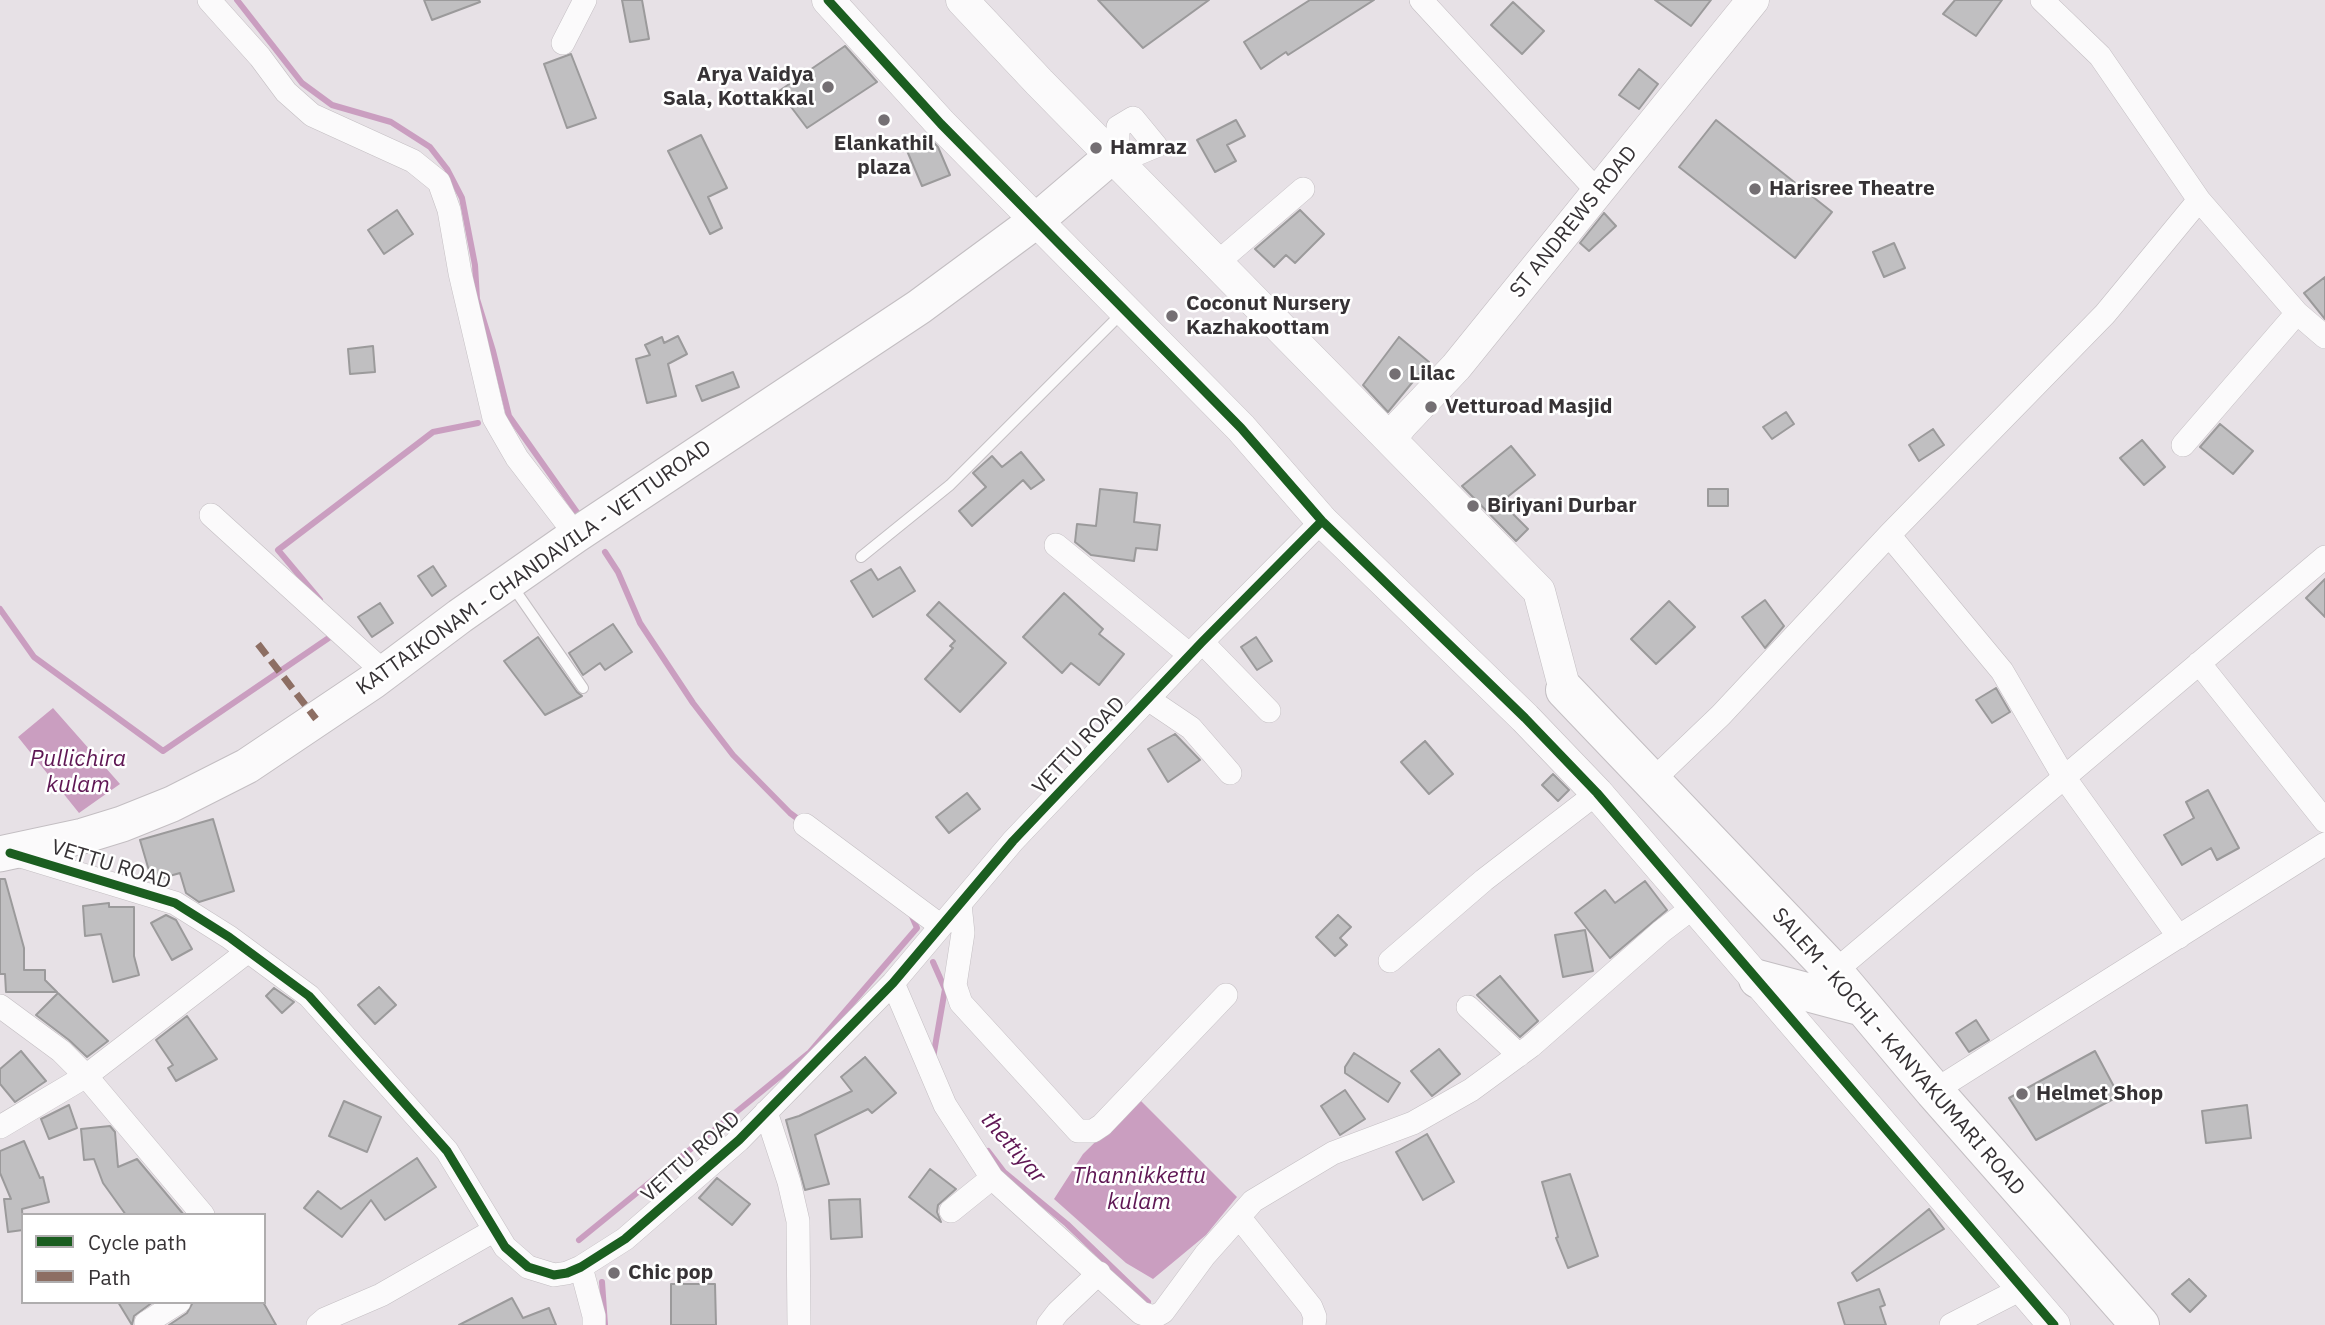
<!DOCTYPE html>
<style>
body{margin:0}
#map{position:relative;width:2325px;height:1325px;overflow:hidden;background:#e7e1e6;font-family:"IBM Plex Sans",sans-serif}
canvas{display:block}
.legend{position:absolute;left:21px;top:1213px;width:245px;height:91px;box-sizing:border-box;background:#fff;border:2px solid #afadae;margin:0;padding:9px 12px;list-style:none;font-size:21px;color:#363235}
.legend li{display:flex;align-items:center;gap:14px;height:35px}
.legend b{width:35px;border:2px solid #afadae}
</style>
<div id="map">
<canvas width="2325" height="1325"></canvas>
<ul class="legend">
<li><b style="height:9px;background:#1b5e20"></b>Cycle path</li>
<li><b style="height:9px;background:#8d6e63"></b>Path</li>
</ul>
</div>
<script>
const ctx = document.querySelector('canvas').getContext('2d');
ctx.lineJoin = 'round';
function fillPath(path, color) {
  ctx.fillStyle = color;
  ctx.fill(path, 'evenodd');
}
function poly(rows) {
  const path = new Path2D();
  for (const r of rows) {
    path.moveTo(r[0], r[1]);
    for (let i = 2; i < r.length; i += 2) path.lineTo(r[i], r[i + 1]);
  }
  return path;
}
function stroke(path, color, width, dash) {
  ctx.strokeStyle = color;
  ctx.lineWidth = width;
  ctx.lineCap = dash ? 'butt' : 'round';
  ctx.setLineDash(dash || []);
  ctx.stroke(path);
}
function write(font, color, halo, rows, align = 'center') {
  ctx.font = font + ' "IBM Plex Sans",sans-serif';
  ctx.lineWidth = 5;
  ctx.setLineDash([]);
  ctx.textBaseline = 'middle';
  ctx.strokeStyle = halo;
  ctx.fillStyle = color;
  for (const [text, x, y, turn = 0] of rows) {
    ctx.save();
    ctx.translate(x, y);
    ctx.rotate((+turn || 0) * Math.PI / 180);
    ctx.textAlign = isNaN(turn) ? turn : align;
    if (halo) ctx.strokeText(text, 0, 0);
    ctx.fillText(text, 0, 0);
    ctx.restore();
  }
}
fillPath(poly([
 [53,708,120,784,79,813,18,737],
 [1139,1099,1237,1197,1206,1235,1153,1279,1126,1263,1054,1199,1083,1154]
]), '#ca9ec0');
stroke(poly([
 [237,0,302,83,332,105,391,122,430,147,447,169,462,198,475,265,477,299,493,351,509,416,581,518],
 [605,552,618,572,640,623,693,703,733,755,790,813,802,822],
 [320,600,278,550,433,432,478,423],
 [0,609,34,657,163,751,336,633],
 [933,1058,945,989,933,962],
 [988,1151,1004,1172,1067,1224,1148,1302],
 [579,1240,810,1052,917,928,911,914],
 [602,1282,605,1325]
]), '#ca9ec0', 6);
const building = poly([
 [424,0,479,0,480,2,432,20,424,0],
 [622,0,642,0,649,39,630,42,622,0],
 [1098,0,1209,0,1143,48,1098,0],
 [1310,0,1374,0,1288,55,1286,52,1261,69,1244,42,1310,0],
 [1655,0,1711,0,1691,26,1655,0],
 [1955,0,2002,0,1976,36,1943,14,1955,0],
 [1513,2,1544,31,1522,54,1491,25,1513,2],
 [845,46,877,82,807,128,779,91,845,46],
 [571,54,596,118,567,128,544,64,571,54],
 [1639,69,1658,84,1639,109,1619,95,1639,69],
 [1236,120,1245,136,1227,145,1236,161,1215,172,1197,140,1236,120],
 [1716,120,1832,212,1795,258,1679,167,1716,120],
 [701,135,727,188,708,197,722,228,710,234,668,151,701,135],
 [928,136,938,147,950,175,922,186,905,146,928,136],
 [397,210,413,234,384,254,368,230,397,210],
 [1300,210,1324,234,1295,263,1286,255,1274,267,1255,249,1300,210],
 [1604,213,1616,226,1589,251,1580,243,1604,213],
 [1894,243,1905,268,1884,277,1873,252,1894,243],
 [2325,277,2325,319,2304,293,2325,277],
 [678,336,687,354,668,364,676,396,647,403,636,359,650,355,645,345,662,337,664,343,678,336],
 [1399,337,1429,362,1388,412,1363,385,1399,337],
 [373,346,375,372,350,374,348,349,373,346],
 [733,372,739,387,702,401,696,386,733,372],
 [1786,412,1794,424,1772,439,1763,427,1786,412],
 [2220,424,2253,451,2233,474,2200,447,2220,424],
 [1933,429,1944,445,1919,461,1909,445,1933,429],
 [2142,440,2165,467,2144,485,2120,458,2142,440],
 [1511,446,1535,475,1501,502,1528,529,1516,541,1462,486,1511,446],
 [1021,452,1044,480,1031,489,1023,480,972,526,959,511,986,487,973,473,992,456,1002,467,1021,452],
 [1100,489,1137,493,1134,522,1160,525,1157,550,1136,548,1134,561,1091,555,1075,542,1077,524,1096,526,1100,489],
 [1708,489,1728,489,1728,506,1708,506,1708,489],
 [433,566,446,586,432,596,418,576,433,566],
 [900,567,915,591,873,617,851,581,871,569,878,580,900,567],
 [2325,579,2325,617,2306,598,2325,579],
 [1064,593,1103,629,1099,634,1124,654,1099,685,1071,663,1062,673,1023,637,1064,593],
 [1765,600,1784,626,1765,648,1742,617,1765,600],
 [1669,601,1695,627,1656,664,1631,639,1669,601],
 [939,602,1006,663,960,712,925,679,953,648,950,646,955,641,927,615,939,602],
 [380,603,393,623,372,637,358,617,380,603],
 [613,624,632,652,605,670,600,663,583,675,569,653,613,624],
 [538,637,577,692,582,696,545,715,504,661,538,637],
 [1256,637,1272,661,1257,670,1241,647,1256,637],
 [1996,688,2010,712,1992,723,1976,700,1996,688],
 [1175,734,1200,760,1168,782,1148,749,1175,734],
 [1425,741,1453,774,1429,794,1401,762,1425,741],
 [1553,774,1569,790,1558,801,1542,785,1553,774],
 [2208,790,2239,848,2217,860,2211,848,2182,865,2164,835,2194,818,2186,802,2208,790],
 [967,793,980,809,949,833,936,817,967,793],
 [213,819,234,891,199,902,186,893,180,873,152,881,140,840,213,819],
 [0,879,5,879,24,948,24,970,45,970,45,980,57,992,6,992,5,974,0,974,0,879],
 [1645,881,1667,910,1610,958,1575,913,1605,890,1615,903,1645,881],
 [109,903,109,907,134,907,134,956,139,975,113,982,101,934,85,936,83,906,109,903],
 [166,915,176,920,192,949,172,960,151,923,166,915],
 [1338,915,1351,927,1340,938,1347,945,1335,956,1316,937,1338,915],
 [1585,930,1593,971,1563,977,1555,935,1585,930],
 [1500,976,1538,1021,1520,1037,1477,995,1500,976],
 [379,987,396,1005,375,1024,358,1005,379,987],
 [274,988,294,1002,282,1013,266,996,274,988],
 [58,993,108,1041,87,1057,69,1040,36,1015,58,993],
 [187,1016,217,1059,176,1081,168,1068,173,1065,156,1040,187,1016],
 [1976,1020,1989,1040,1969,1052,1956,1033,1976,1020],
 [1439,1049,1460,1074,1432,1096,1411,1071,1439,1049],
 [21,1051,46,1081,15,1102,0,1084,0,1069,21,1051],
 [2095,1051,2119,1096,2036,1140,2009,1098,2095,1051],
 [1354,1053,1400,1083,1388,1102,1345,1073,1345,1067,1354,1053],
 [865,1057,896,1093,872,1113,868,1109,815,1135,829,1184,805,1190,786,1120,799,1116,852,1091,841,1077,865,1057],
 [1345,1090,1365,1119,1340,1135,1321,1106,1345,1090],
 [344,1101,381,1117,367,1152,329,1136,344,1101],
 [69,1105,77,1128,49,1139,41,1119,69,1105],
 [2247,1105,2251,1138,2206,1143,2202,1111,2247,1105],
 [110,1126,115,1132,118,1167,137,1159,184,1215,126,1215,103,1183,94,1159,84,1160,81,1129,110,1126],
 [1427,1134,1454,1182,1423,1200,1396,1152,1427,1134],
 [24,1141,40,1178,43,1177,49,1202,22,1209,23,1230,8,1232,4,1199,11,1199,0,1173,0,1151,24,1141],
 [417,1158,436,1187,385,1220,371,1200,342,1237,304,1208,318,1191,341,1209,417,1158],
 [930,1169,956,1189,938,1205,937,1212,941,1222,909,1197,930,1169],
 [1570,1174,1598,1256,1568,1268,1556,1238,1558,1237,1542,1182,1570,1174],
 [717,1178,750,1204,732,1225,699,1198,717,1178],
 [860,1199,862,1237,831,1239,829,1200,860,1199],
 [1929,1209,1944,1229,1857,1281,1852,1273,1929,1209],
 [2189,1279,2206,1296,2190,1312,2172,1294,2189,1279],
 [671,1284,715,1284,716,1325,671,1325,671,1284],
 [1879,1289,1885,1305,1880,1307,1886,1325,1845,1325,1838,1303,1879,1289],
 [512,1298,523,1318,549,1308,556,1325,459,1325,512,1298],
 [118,1302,153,1302,134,1316,132,1325,118,1302],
 [193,1302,263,1302,276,1325,169,1325,187,1313,193,1302]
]);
fillPath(building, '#c0bfc1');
stroke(building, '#9b9a9b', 2);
const lane = poly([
 [861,557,950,485,1122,313],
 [513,587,583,688]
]);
const street = poly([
 [209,0,260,57,286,92,312,115,413,161,439,182,449,210,460,273,494,418,517,458,576,535],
 [1421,0,1598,192],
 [2042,0,2100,56,2199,200,2297,313,2325,337],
 [563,43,585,0],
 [1112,156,1118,151,1127,158,1156,146,1133,118,1118,127,1118,151],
 [1217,263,1303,189],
 [2183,445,2297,313],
 [211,515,385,673],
 [1889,535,2002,671,2064,777,2179,937],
 [1056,545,1190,655],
 [1202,642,1269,711],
 [2199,663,2325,821],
 [1148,699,1191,728,1230,773],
 [1653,780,1721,715,1889,535,2105,314,2199,200],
 [805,825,941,926],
 [14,854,175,903,229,937,309,996,447,1151,505,1247,528,1267,554,1275,567,1273,581,1267,625,1239,739,1140,893,983,1013,841,1202,642,1322,521],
 [960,904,963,933,955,985,961,1003,1078,1131,1093,1131,1102,1125,1226,995],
 [1390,961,1484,880,1597,793],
 [1834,972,2325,557],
 [893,983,945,1105,992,1178,1141,1313,1154,1317,1163,1312,1205,1255,1253,1201,1333,1153,1413,1123,1471,1090,1531,1046,1662,931,1695,906],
 [0,1006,61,1051,86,1076,203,1215],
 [1468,1007,1519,1055],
 [1934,1091,2325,844],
 [766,1112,789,1182,798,1221,799,1325],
 [0,1127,86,1076,247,952],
 [951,1211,992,1178],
 [1239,1217,1311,1307,1315,1317,1314,1325],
 [581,1267,594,1316,594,1325],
 [146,1323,179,1302],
 [318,1325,325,1319,381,1295,493,1231],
 [1048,1325,1058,1312,1099,1273],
 [1951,1325,2023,1288]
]);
const secondary = poly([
 [828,0,941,124,1241,428,1322,521,1525,718,1597,793,2054,1325],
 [962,0,1039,82,1539,591,1565,690],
 [1390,439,1402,424,1456,367,1753,0]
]);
const primary = poly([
 [0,854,83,836,122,824,172,804,247,766,372,682,460,616,576,535,919,307,1037,220,1112,156]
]);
const highway = poly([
 [1565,690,1834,972,1934,1091,2140,1325],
 [1758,979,1863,1007]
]);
stroke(lane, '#c3bec2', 12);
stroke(street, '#c3bec2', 24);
stroke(secondary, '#c3bec2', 33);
stroke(primary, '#c3bec2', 37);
stroke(highway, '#c3bec2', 40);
stroke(lane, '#fbfafb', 10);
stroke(street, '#fbfafb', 23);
stroke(secondary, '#fbfafb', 32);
stroke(primary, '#fbfafb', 35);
stroke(highway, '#fbfafb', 38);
stroke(poly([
 [258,644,316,719]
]), '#8d6e63', 7, [14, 7]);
stroke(poly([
 [828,0,941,124,1241,428,1322,521,1525,718,1597,793,2054,1325],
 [10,853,175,903,229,937,309,996,447,1151,505,1247,528,1267,554,1275,567,1273,581,1267,625,1239,739,1140,893,983,1013,841,1202,642,1322,521]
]), '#1b5e20', 9);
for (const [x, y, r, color] of [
 [828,87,7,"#746f73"],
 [884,120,7,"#746f73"],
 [1096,148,7,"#746f73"],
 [1755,189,7,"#746f73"],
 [1172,316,7,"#746f73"],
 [1395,374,7,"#746f73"],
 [1431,407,7,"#746f73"],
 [1473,506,7,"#746f73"],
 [2022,1094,7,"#746f73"],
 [614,1273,7,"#746f73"]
]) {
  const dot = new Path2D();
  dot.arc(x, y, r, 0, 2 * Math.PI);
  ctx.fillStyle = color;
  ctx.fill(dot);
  stroke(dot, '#fff', 2.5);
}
write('bold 21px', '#363235', '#fff', [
 ["Arya Vaidya",814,75,"right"],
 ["Sala, Kottakkal",814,99,"right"],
 ["Elankathil",884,144,"center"],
 ["plaza",884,168,"center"],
 ["Hamraz",1110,148],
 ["Harisree Theatre",1769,189],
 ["Coconut Nursery",1186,304],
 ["Kazhakoottam",1186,328],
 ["Lilac",1409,374],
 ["Vetturoad Masjid",1445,407],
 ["Biriyani Durbar",1487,506],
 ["Helmet Shop",2036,1094],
 ["Chic pop",628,1273]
], 'left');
write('21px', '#363235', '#fff', [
 ["ST ANDREWS ROAD",1574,222,-51],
 ["KATTAIKONAM - CHANDAVILA - VETTUROAD",534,568,-35],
 ["VETTU ROAD",1079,746,-47],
 ["VETTU ROAD",111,865,17],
 ["SALEM - KOCHI - KANYAKUMARI ROAD",1898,1052,49],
 ["VETTU ROAD",691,1157,-42]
]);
write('italic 23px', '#5f1754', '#fff', [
 ["Pullichira",78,759],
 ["kulam",78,785],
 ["thettiyar",1013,1148,49],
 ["Thannikkettu",1139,1176],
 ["kulam",1139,1202]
]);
</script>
